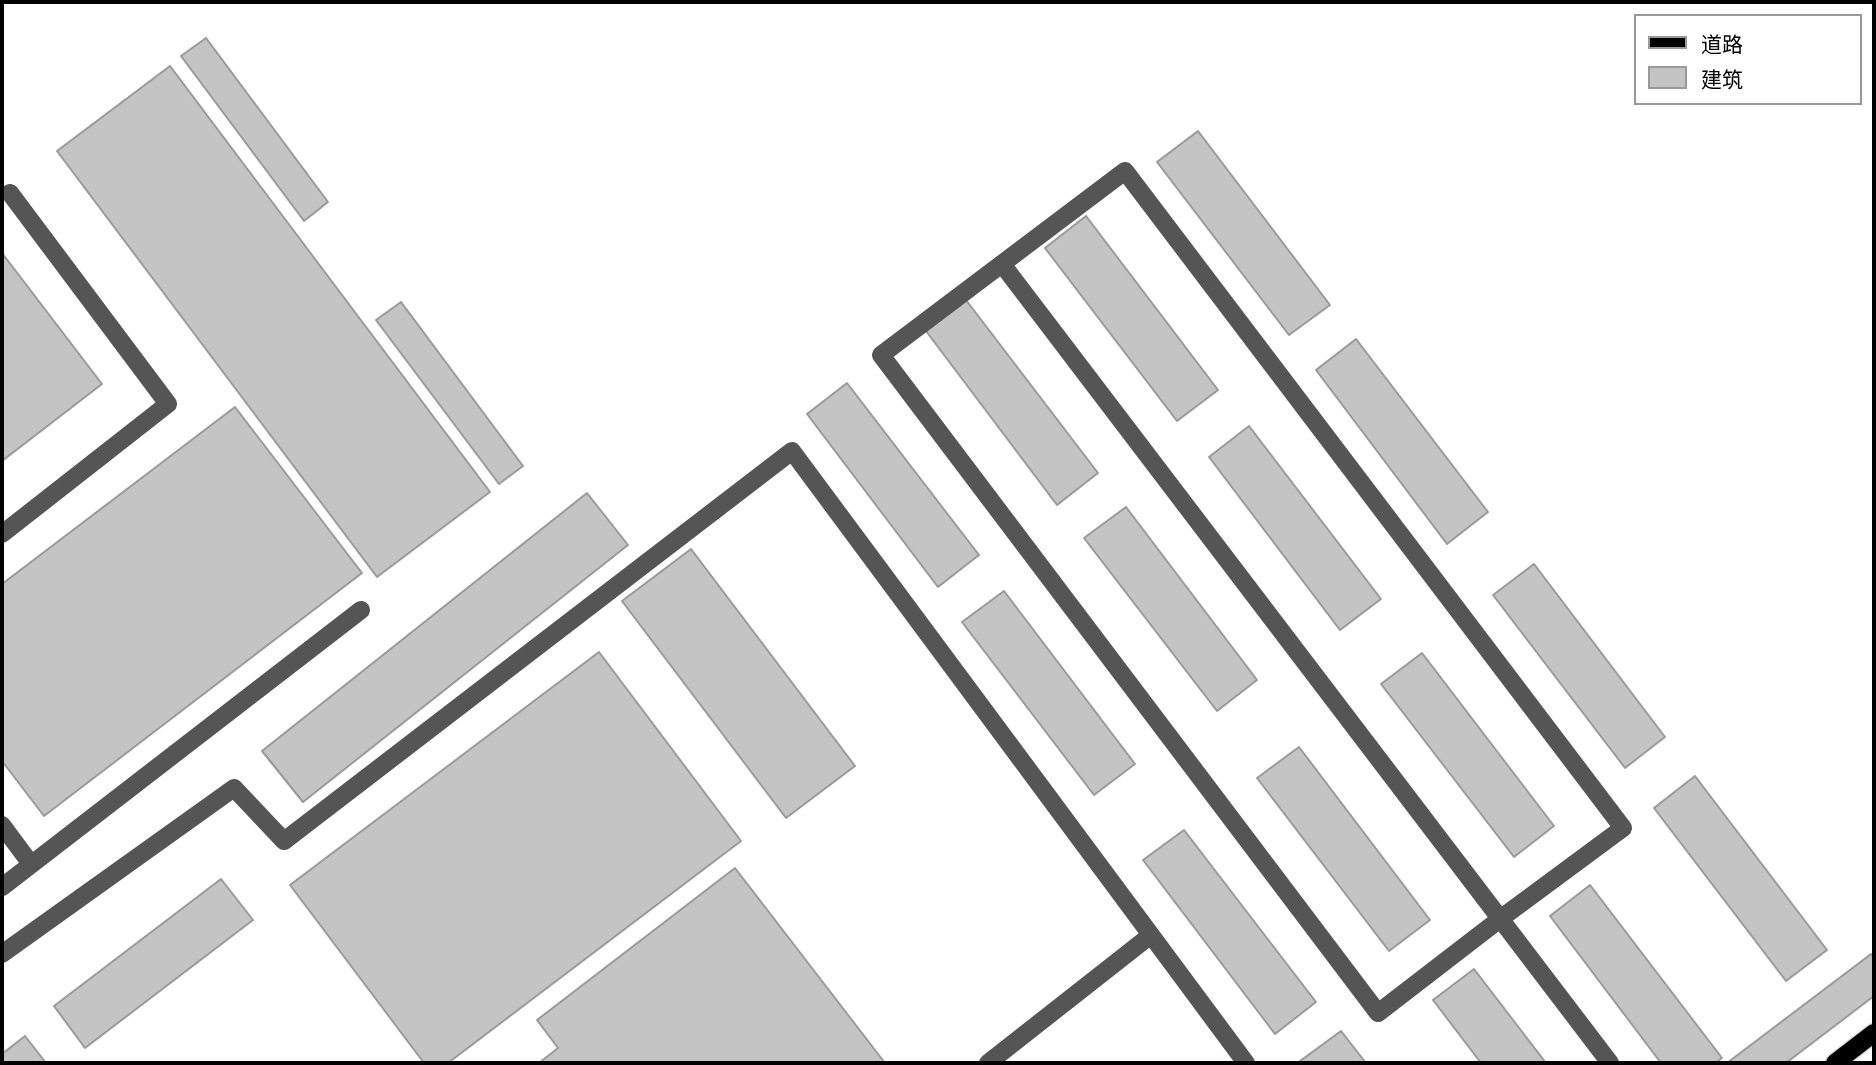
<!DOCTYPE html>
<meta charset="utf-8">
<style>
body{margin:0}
#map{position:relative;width:1876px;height:1065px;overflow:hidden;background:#fff;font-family:Barlow,"Noto Sans SC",sans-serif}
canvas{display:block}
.frame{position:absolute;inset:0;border:4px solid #000;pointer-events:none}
.legend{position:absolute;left:1634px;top:14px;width:228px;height:91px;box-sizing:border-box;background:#fff;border:2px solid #999;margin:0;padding:9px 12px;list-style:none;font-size:21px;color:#000}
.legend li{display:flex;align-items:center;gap:14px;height:35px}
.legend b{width:35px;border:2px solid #999}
</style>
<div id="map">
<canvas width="1876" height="1065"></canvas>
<div class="frame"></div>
<ul class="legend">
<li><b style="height:9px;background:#000"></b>道路</li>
<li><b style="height:19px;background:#c4c4c4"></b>建筑</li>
</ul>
</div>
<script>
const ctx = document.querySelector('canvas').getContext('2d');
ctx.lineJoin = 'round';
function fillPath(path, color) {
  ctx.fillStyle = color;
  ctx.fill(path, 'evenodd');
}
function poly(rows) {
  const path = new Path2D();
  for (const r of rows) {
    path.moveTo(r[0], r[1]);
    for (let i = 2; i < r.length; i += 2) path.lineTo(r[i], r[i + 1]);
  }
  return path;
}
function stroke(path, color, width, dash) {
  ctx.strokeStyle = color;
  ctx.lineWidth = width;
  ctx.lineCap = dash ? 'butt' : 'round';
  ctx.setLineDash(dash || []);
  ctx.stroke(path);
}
const building = poly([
 [206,38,328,202,304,221,181,56,206,38],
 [170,66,490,492,377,577,57,151,170,66],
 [1198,131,1330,305,1289,335,1157,162,1198,131],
 [1086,216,1218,390,1177,421,1045,248,1086,216],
 [2,253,102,384,2,461,2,253],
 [966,300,1098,473,1057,505,926,331,966,300],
 [401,302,523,466,499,484,376,320,401,302],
 [1356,339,1488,512,1447,544,1316,370,1356,339],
 [847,383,979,555,938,587,807,414,847,383],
 [235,407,362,573,44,816,2,761,2,584,235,407],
 [1249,426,1381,599,1340,630,1209,457,1249,426],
 [587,493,628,545,303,802,262,751,587,493],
 [1126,507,1257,680,1217,711,1084,538,1126,507],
 [691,549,855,766,786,818,622,601,691,549],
 [1534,564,1665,737,1625,768,1493,595,1534,564],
 [1004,591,1135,764,1094,795,962,622,1004,591],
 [599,652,741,841,448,1063,424,1063,290,885,599,652],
 [1422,653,1554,826,1514,857,1381,684,1422,653],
 [1299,747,1430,920,1389,951,1257,778,1299,747],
 [1695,776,1827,950,1786,981,1654,808,1695,776],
 [1184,830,1316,1002,1275,1034,1143,860,1184,830],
 [735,868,885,1063,539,1063,558,1048,537,1020,735,868],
 [221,879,253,920,85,1048,54,1006,221,879],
 [1590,885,1722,1058,1715,1063,1661,1063,1550,916,1590,885],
 [1871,954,1874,958,1874,996,1786,1063,1727,1063,1871,954],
 [1474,969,1546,1063,1481,1063,1433,1000,1474,969],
 [1341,1031,1366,1063,1302,1063,1300,1061,1341,1031],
 [25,1036,46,1063,2,1063,2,1054,25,1036]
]);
fillPath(building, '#c4c4c4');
stroke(building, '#999', 2);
const major = poly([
 [1835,1063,1874,1033]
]);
stroke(major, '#dbdbdb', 21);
stroke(poly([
 [1125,171,1623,828,1500,919,1378,1013,881,355,1125,171],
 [1002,264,1610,1063],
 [2,534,168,404,10,193],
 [2,825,31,864],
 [2,887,361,610],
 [2,954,234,788,284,841,792,451,1246,1063],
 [988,1063,1151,935]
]), '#555', 18);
stroke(major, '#000', 18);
</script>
